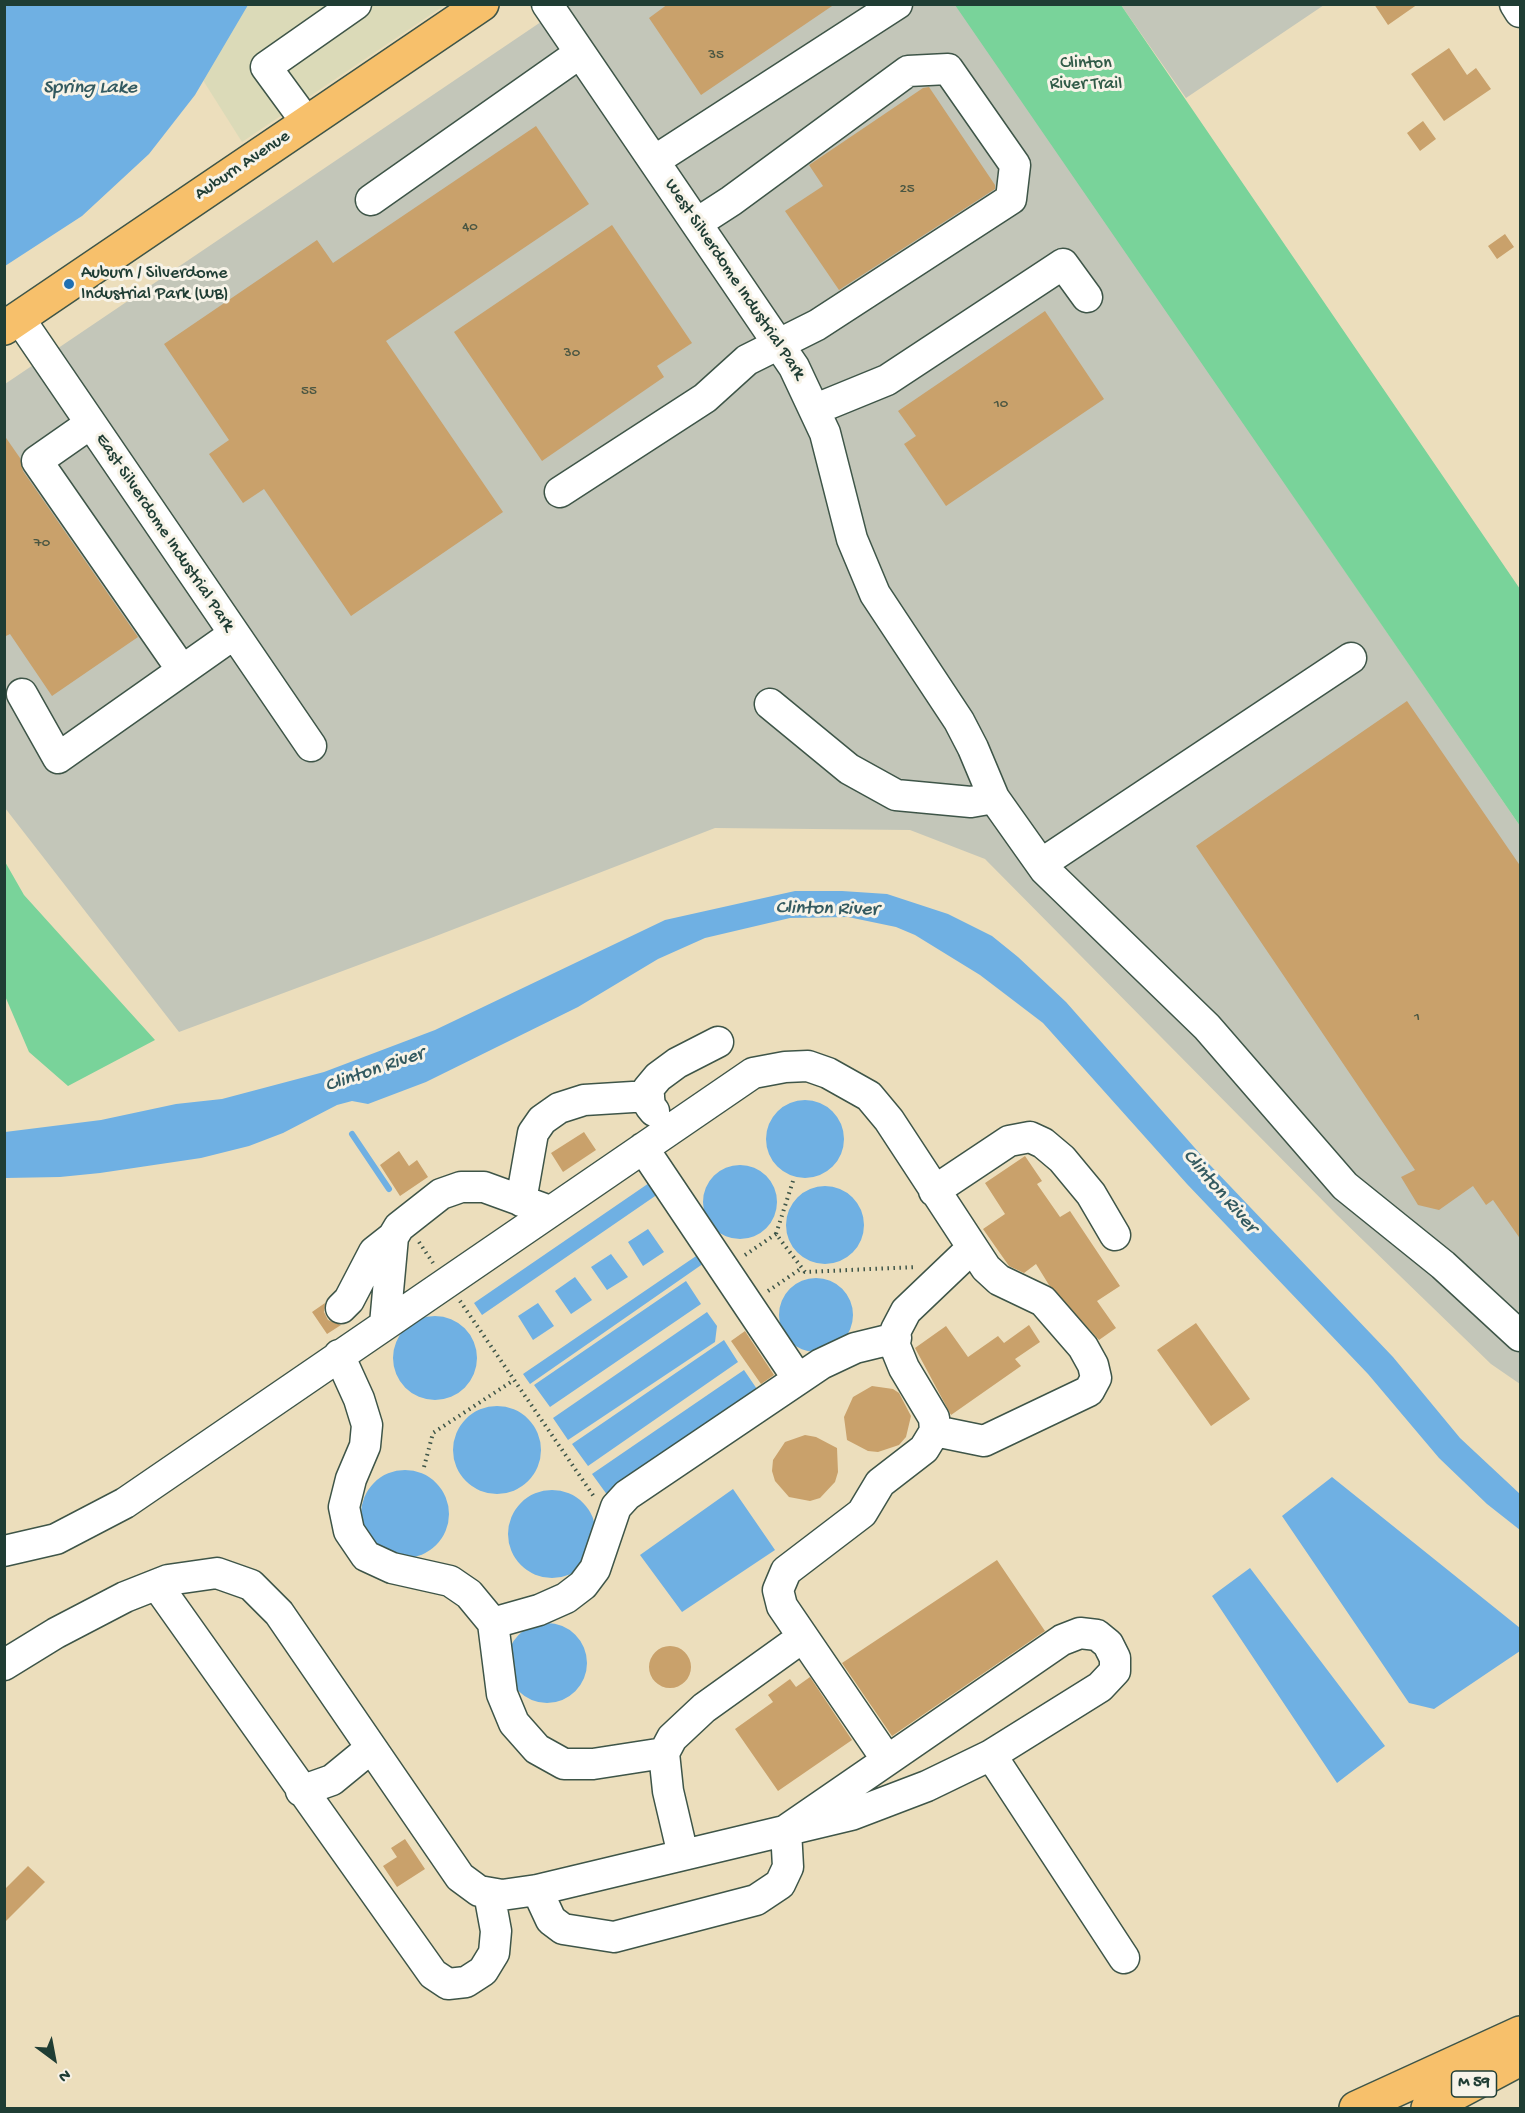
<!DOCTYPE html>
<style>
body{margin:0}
#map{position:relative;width:1525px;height:2113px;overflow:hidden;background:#ecdebc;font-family:"Gochi Hand",sans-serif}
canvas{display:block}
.frame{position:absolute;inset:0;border:6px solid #1f3d34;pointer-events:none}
.north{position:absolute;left:24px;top:2029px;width:60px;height:60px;-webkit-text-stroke:4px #f7f3e8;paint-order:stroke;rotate:148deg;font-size:16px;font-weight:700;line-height:24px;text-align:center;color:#1f3d34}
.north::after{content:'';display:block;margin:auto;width:21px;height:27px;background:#1f3d34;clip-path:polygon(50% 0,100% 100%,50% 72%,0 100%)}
</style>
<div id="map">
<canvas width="1525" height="2113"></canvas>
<div class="frame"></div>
<div class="north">N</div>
</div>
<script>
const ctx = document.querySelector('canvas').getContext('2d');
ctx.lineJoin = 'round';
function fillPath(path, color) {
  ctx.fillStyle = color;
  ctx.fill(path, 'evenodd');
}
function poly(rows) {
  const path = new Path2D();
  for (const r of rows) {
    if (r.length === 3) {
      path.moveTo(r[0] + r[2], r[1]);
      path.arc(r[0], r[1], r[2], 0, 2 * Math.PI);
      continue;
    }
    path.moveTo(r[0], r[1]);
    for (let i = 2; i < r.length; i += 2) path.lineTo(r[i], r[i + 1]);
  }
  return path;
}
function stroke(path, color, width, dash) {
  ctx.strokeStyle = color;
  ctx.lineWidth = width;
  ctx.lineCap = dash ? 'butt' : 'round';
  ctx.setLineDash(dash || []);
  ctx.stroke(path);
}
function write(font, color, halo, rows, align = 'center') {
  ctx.font = font + ' "Gochi Hand",sans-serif';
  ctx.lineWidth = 6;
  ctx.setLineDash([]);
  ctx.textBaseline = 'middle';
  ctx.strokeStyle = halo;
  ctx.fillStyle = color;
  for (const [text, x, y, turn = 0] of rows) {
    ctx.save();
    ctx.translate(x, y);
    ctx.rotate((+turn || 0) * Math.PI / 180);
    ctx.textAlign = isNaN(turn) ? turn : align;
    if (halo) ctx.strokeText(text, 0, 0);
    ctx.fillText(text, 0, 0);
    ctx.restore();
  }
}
fillPath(poly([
 [160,4,445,5,242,142,158,9]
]), '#dbdab8');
fillPath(poly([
 [566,5,966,5,1303,510,1520,826,1520,1384,1491,1364,1337,1215,985,859,910,830,715,828,431,938,179,1032,5,808,5,384],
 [1121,5,1324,5,1186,98]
]), '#c3c6b9');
fillPath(poly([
 [955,5,1121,5,1520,589,1520,826],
 [4,860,24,895,155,1040,68,1086,29,1052,5,996]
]), '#79d39a');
fillPath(poly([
 [5,4,248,5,195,95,149,154,82,216,5,266],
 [795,891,842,891,887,894,948,914,992,936,1018,957,1066,1002,1209,1164,1393,1357,1460,1438,1520,1494,1520,1530,1487,1504,1439,1458,1368,1374,1187,1184,1043,1023,980,975,915,935,896,927,848,917,790,918,705,938,658,959,578,1007,426,1082,368,1104,352,1101,337,1105,283,1133,249,1146,201,1158,100,1173,60,1177,5,1178,5,1132,101,1120,176,1104,222,1099,324,1072,435,1030,665,920],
 [805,1139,39],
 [740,1202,37],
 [652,1181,661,1192,482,1315,474,1303],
 [825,1225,39],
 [648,1229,664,1252,643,1266,628,1242],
 [702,1252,707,1261,530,1384,523,1374],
 [611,1254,628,1277,607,1290,591,1267],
 [575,1277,592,1300,571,1314,555,1291],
 [816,1315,37],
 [686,1281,701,1304,550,1407,534,1385],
 [538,1303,554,1326,533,1340,518,1316],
 [707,1312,717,1326,715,1342,568,1440,553,1418],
 [435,1358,42],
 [724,1340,738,1362,588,1466,572,1444],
 [744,1370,759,1392,608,1496,592,1474],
 [497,1450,44],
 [405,1514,44],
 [1332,1477,1520,1628,1520,1651,1434,1709,1409,1703,1282,1516],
 [733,1489,775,1550,682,1612,640,1555],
 [552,1534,44],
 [1250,1568,1385,1746,1337,1783,1212,1596],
 [547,1663,40]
]), '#6fb0e3');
stroke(poly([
 [352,1134,389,1189]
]), '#6fb0e3', 6);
fillPath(poly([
 [668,4,835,4,701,95,649,18],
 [1374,4,1418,4,1388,25],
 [1449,48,1467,75,1476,68,1491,89,1444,121,1411,74],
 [929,87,995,185,995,189,839,290,785,211,823,186,809,165,923,88],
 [1423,121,1436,139,1420,151,1407,133],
 [536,126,589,204,386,341,503,512,351,616,264,489,243,503,209,454,229,440,164,344,317,240,333,263],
 [612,225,692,343,657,366,664,377,542,461,454,332],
 [1505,234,1514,247,1497,259,1488,246],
 [1045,311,1104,399,946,506,904,444,916,436,898,411],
 [4,435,20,458,23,471,138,637,52,696,10,634,4,637],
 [1407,701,1521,867,1521,1240,1493,1200,1486,1205,1473,1186,1439,1210,1418,1205,1401,1177,1415,1170,1196,846],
 [584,1132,596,1150,563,1172,551,1153],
 [399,1151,409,1166,417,1160,428,1177,400,1196,380,1165],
 [1025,1156,1042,1181,1037,1184,1060,1217,1070,1211,1120,1286,1097,1301,1116,1328,1099,1340,1049,1285,1036,1264,1024,1273,1009,1266,983,1229,1005,1214,985,1183],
 [325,1303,324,1312,328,1320,341,1325,327,1334,312,1312],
 [1196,1323,1250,1399,1211,1426,1157,1350],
 [1029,1325,1040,1342,1015,1359,1021,1366,951,1415,915,1348,946,1326,968,1357,998,1336,1004,1343],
 [745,1331,774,1375,761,1384,731,1341],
 [872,1386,893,1389,899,1393,911,1416,906,1437,899,1445,878,1452,868,1451,847,1440,844,1417,853,1397],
 [805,1435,816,1437,837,1448,838,1472,835,1482,820,1498,810,1501,789,1497,775,1481,772,1471,773,1460,785,1442],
 [997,1560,1045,1631,892,1736,842,1663],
 [670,1667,21],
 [810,1677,852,1740,778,1791,735,1729,773,1702,768,1695,790,1679,796,1687],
 [405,1839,425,1869,397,1887,383,1866,397,1857,391,1848],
 [28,1866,45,1882,4,1923,4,1890]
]), '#c9a16b');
const minor = poly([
 [547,4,794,367,825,433,852,539,875,594,959,721,973,748,994,798,1045,870,1207,1027,1345,1186,1443,1265,1520,1336],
 [1515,4,1520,12],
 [307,123,266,67,356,4],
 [654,161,897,4],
 [371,200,580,53],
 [19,318,311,746],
 [816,409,887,380,1063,264,1087,297],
 [90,424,37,461,182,670],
 [560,492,705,398,747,360,817,325,1011,199,1015,165,948,69,908,71,731,201,697,223],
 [22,694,58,758,234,634],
 [770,704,849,769,896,795,971,802,994,798],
 [1041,864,1351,658],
 [654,1111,650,1106,648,1089,658,1077,677,1063,718,1042],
 [643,1148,798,1379],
 [934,1191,1009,1141,1030,1137,1043,1143,1062,1159,1091,1194,1115,1235],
 [521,1201,533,1133,542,1120,559,1108,584,1100,649,1096],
 [341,1308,349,1300,374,1252,393,1237],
 [385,1324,393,1237,399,1227,441,1194,461,1187,484,1187,550,1211],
 [339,1355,359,1399,367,1425,365,1446,351,1479,344,1507,349,1531,366,1556,392,1568,450,1581,469,1594,493,1623,502,1694,514,1723,537,1749,564,1764,593,1764,664,1753],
 [4,1551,56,1539,125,1503,753,1073,785,1067,808,1066,828,1073,869,1096,889,1120,986,1268,999,1280,1043,1301,1083,1347,1093,1365,1096,1378,1089,1391,984,1441,935,1431],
 [157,1585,433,1974,448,1984,466,1982,483,1971,494,1953,496,1931,489,1893],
 [493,1623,539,1610,566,1598,583,1585,595,1569,616,1507,627,1495,821,1364,855,1348,896,1338],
 [4,1665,56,1633,125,1597,168,1580,217,1573,251,1585,279,1613,460,1877,479,1891,502,1895,537,1890,851,1815,927,1786,991,1755,1100,1687,1115,1671,1115,1658,1108,1644,1097,1635,1080,1633,1062,1640,786,1830],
 [991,1755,1124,1958],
 [887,1760,782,1606,778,1590,786,1571,862,1513,880,1483,924,1449,935,1431,934,1418,904,1368,895,1346,896,1330,906,1311,972,1248],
 [301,1791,332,1780,371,1748],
 [683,1855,668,1791,664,1753,672,1738,704,1708,803,1637],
 [537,1890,551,1920,563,1929,614,1937,756,1900,780,1884,788,1867,786,1830]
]);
const major = poly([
 [4,328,482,4]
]);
const highway = poly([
 [1356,2108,1520,2033],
 [1428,2108,1520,2059]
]);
stroke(minor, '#3e5548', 33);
stroke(major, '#3e5548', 36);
stroke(highway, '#3e5548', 36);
stroke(poly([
 [793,1181,776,1234,805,1272,916,1267],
 [419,1242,433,1263],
 [745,1255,776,1234],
 [768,1291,802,1268],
 [460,1301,595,1498],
 [424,1467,433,1433,514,1380]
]), '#3e5548', 4, [1.5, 4.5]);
stroke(minor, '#fff', 30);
stroke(major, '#f7c06b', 33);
stroke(highway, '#f7c06b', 33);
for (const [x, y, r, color] of [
 [69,284,6,"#1f6fb2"]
]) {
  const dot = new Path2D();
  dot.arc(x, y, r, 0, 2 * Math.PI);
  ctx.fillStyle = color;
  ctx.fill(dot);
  stroke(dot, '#f7f3e8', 2);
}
write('15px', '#4a5642', null, [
 ["35",716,56],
 ["25",907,190],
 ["40",470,228],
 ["30",572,354],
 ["55",309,392],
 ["10",1001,405],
 ["70",42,544],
 ["1",1417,1018]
]);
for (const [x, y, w] of [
 [1474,2084,45]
]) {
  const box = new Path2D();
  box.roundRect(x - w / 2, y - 13, w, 26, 4.5);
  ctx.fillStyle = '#f7f3e8';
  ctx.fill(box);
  stroke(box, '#1f3d34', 1.5);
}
write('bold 16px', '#1f3d34', null, [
 ["M 59",1474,2084]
]);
write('18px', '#315b48', '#f7f3e8', [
 ["Clinton",1086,64],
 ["River Trail",1086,85]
]);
write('18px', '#1f3d34', '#f7f3e8', [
 ["Auburn Avenue",243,166,-34],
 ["West Silverdome Industrial Park",734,280,56],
 ["East Silverdome Industrial Park",164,533,56]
]);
write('18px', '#1f3d34', '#f7f3e8', [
 ["Auburn / Silverdome",81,274],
 ["Industrial Park (WB)",81,295]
], 'left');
write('italic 20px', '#335a60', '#f7f3e8', [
 ["Spring Lake",90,89],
 ["Clinton River",827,910,1],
 ["Clinton River",375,1071,-19],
 ["Clinton River",1219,1192,49]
]);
</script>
